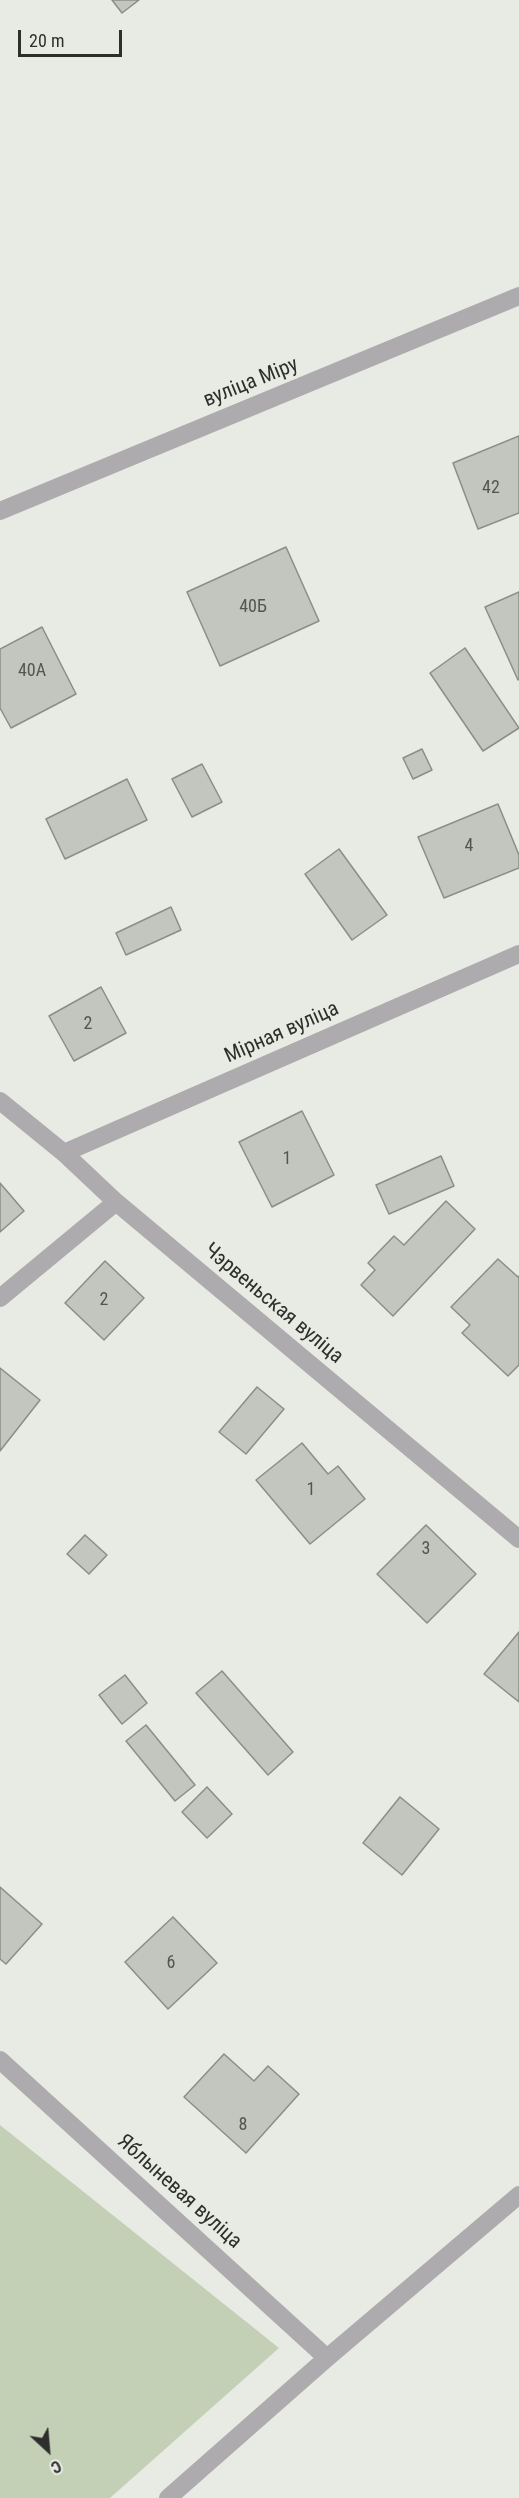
<!DOCTYPE html>
<meta charset="utf-8">
<style>
body{margin:0}
#map{position:relative;width:519px;height:2498px;overflow:hidden;background:#e8ebe3;font-family:"Roboto Condensed",sans-serif}
canvas{display:block}
.north{position:absolute;left:18px;top:2420px;width:60px;height:60px;-webkit-text-stroke:4px #e8ebe3;paint-order:stroke;rotate:154deg;font-size:16px;font-weight:700;line-height:24px;text-align:center;color:#2e2f2d}
.north::after{content:'';display:block;margin:auto;width:21px;height:27px;background:#2e2f2d;clip-path:polygon(50% 0,100% 100%,50% 72%,0 100%)}
.scale{position:absolute;left:18px;top:30px;width:104px;height:27px;box-sizing:border-box;border:3px solid #2e2f2d;border-top:0;padding-left:8px;font-size:18px;line-height:21px;white-space:nowrap;color:#2e2f2d;-webkit-text-stroke:4px #e8ebe3;paint-order:stroke}
</style>
<div id="map">
<canvas width="519" height="2498"></canvas>
<div class="north">С</div>
<div class="scale">20 m</div>
</div>
<script>
const ctx = document.querySelector('canvas').getContext('2d');
ctx.lineJoin = 'round';
function fillPath(path, color) {
  ctx.fillStyle = color;
  ctx.fill(path, 'evenodd');
}
function poly(rows) {
  const path = new Path2D();
  for (const r of rows) {
    path.moveTo(r[0], r[1]);
    for (let i = 2; i < r.length; i += 2) path.lineTo(r[i], r[i + 1]);
  }
  return path;
}
function stroke(path, color, width, dash) {
  ctx.strokeStyle = color;
  ctx.lineWidth = width;
  ctx.lineCap = dash ? 'butt' : 'round';
  ctx.setLineDash(dash || []);
  ctx.stroke(path);
}
function write(font, color, halo, rows, align = 'center') {
  ctx.font = font + ' "Roboto Condensed",sans-serif';
  ctx.lineWidth = 6;
  ctx.setLineDash([]);
  ctx.textBaseline = 'middle';
  ctx.strokeStyle = halo;
  ctx.fillStyle = color;
  for (const [text, x, y, turn = 0] of rows) {
    ctx.save();
    ctx.translate(x, y);
    ctx.rotate((+turn || 0) * Math.PI / 180);
    ctx.textAlign = isNaN(turn) ? turn : align;
    if (halo) ctx.strokeText(text, 0, 0);
    ctx.fillText(text, 0, 0);
    ctx.restore();
  }
}
fillPath(poly([
 [0,2125,279,2348,110,2498,0,2498]
]), '#c4d0b6');
const building = poly([
 [112,0,139,0,122,13,112,0],
 [519,436,519,513,478,529,453,463,519,436],
 [286,547,319,621,220,666,187,592,286,547],
 [519,592,519,679,518,680,485,607,519,592],
 [42,627,76,694,11,728,0,708,0,649,42,627],
 [465,648,519,728,483,751,430,673,465,648],
 [422,749,432,770,413,779,403,758,422,749],
 [202,764,222,802,192,817,172,779,202,764],
 [127,779,147,820,65,859,46,819,127,779],
 [498,804,519,855,519,868,444,898,418,837,498,804],
 [339,849,387,915,352,940,305,874,339,849],
 [171,907,181,930,126,955,116,933,171,907],
 [101,987,126,1033,74,1061,49,1016,101,987],
 [302,1111,334,1175,272,1207,239,1142,302,1111],
 [441,1156,454,1186,389,1214,376,1185,441,1156],
 [0,1183,24,1211,0,1232,0,1183],
 [446,1201,475,1229,393,1316,361,1285,375,1270,368,1263,394,1236,404,1245,446,1201],
 [498,1259,518,1277,519,1276,519,1365,508,1376,462,1333,470,1325,451,1307,498,1259],
 [105,1261,144,1298,104,1340,65,1303,105,1261],
 [0,1368,40,1400,0,1451,0,1368],
 [257,1387,284,1409,246,1454,219,1432,257,1387],
 [302,1443,328,1474,338,1466,365,1499,310,1544,256,1480,302,1443],
 [426,1525,476,1574,427,1623,377,1574,426,1525],
 [85,1535,107,1555,89,1574,67,1554,85,1535],
 [519,1632,519,1702,484,1674,519,1632],
 [222,1671,293,1752,268,1775,196,1693,222,1671],
 [125,1675,147,1703,122,1724,99,1695,125,1675],
 [146,1725,195,1785,175,1801,126,1741,146,1725],
 [207,1787,232,1814,207,1838,182,1812,207,1787],
 [400,1797,439,1829,402,1875,363,1843,400,1797],
 [0,1887,42,1924,6,1964,0,1959,0,1887],
 [173,1917,217,1963,168,2009,125,1962,173,1917],
 [224,2054,254,2081,268,2066,299,2094,246,2153,184,2097,224,2054]
]);
fillPath(building, '#c3c6bf');
stroke(building, '#8b8e87', 1.5);
stroke(poly([
 [0,511,519,296],
 [0,1101,64,1153,116,1202,519,1539],
 [64,1153,519,954],
 [0,1298,116,1202],
 [0,2060,327,2358],
 [168,2498,327,2358,519,2195]
]), '#aeabae', 18);
write('18px', '#535552', null, [
 ["42",491,488],
 ["40Б",253,607],
 ["40А",32,671],
 ["4",469,846],
 ["2",88,1024],
 ["1",287,1159],
 ["2",104,1300],
 ["1",311,1490],
 ["3",426,1549],
 ["6",171,1963],
 ["8",243,2125]
]);
write('21px', '#2e2f2d', '#e8ebe3', [
 ["вуліца Міру",251,383,-22],
 ["Мірная вуліца",282,1033,-24],
 ["Чэрвеньская вуліца",273,1304,40],
 ["Яблыневая вуліца",179,2192,42]
]);
</script>
